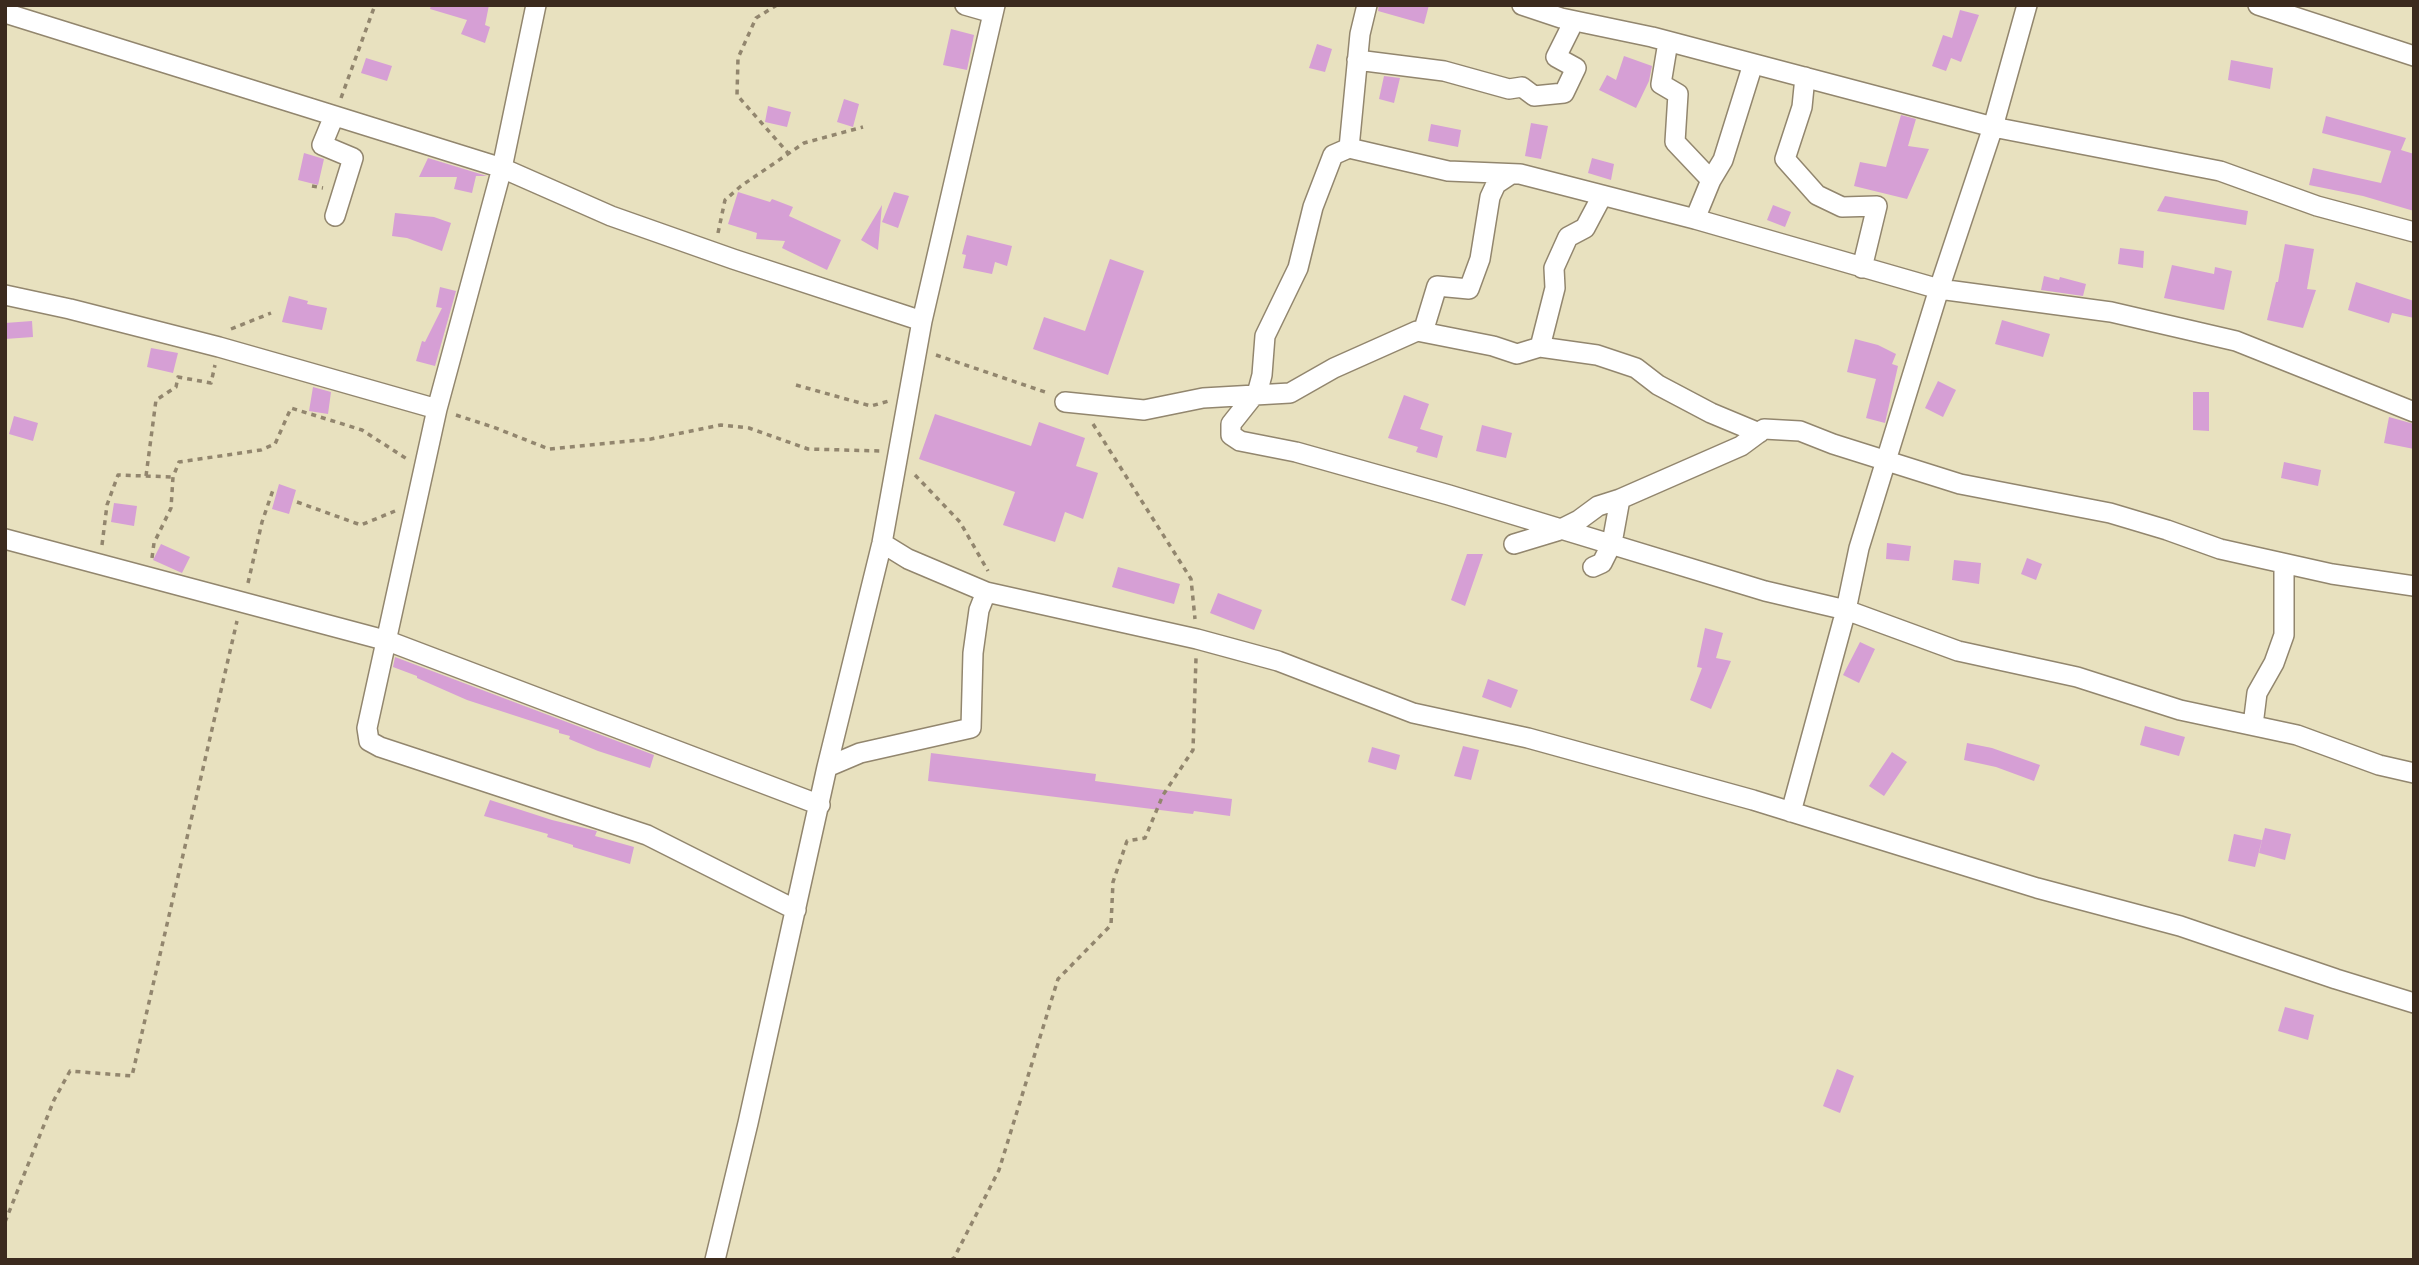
<!DOCTYPE html>
<style>
body{margin:0}
#map{position:relative;width:2419px;height:1265px;overflow:hidden;background:#e8e1bf;font-family:Vollkorn,serif}
canvas{display:block}
.frame{position:absolute;inset:0;border:7px solid #3b2a1e;pointer-events:none}
</style>
<div id="map">
<canvas width="2419" height="1265"></canvas>
<div class="frame"></div>
</div>
<script>
const ctx = document.querySelector('canvas').getContext('2d');
ctx.lineJoin = 'round';
function fillPath(path, color) {
  ctx.fillStyle = color;
  ctx.fill(path, 'evenodd');
}
function poly(rows) {
  const path = new Path2D();
  for (const r of rows) {
    path.moveTo(r[0], r[1]);
    for (let i = 2; i < r.length; i += 2) path.lineTo(r[i], r[i + 1]);
  }
  return path;
}
function stroke(path, color, width, dash) {
  ctx.strokeStyle = color;
  ctx.lineWidth = width;
  ctx.lineCap = dash ? 'butt' : 'round';
  ctx.setLineDash(dash || []);
  ctx.stroke(path);
}
fillPath(poly([
 [431,5,489,5,485,25,490,27,485,43,461,34,467,20,430,9],
 [1379,5,1429,5,1424,24,1378,11],
 [1960,10,1979,15,1961,62,1951,58,1946,71,1932,66,1943,35,1952,38],
 [951,29,974,35,967,70,943,65],
 [1317,44,1332,49,1325,72,1309,68],
 [1624,56,1652,66,1649,81,1636,108,1599,90,1607,75,1616,80],
 [366,58,392,66,387,81,361,73],
 [2231,60,2273,68,2270,89,2228,80],
 [1384,76,1400,78,1394,103,1379,99],
 [844,99,859,104,853,127,837,122],
 [768,106,791,112,787,127,765,122],
 [1901,115,1916,119,1908,146,1929,149,1907,199,1854,186,1860,162,1886,167],
 [2326,116,2406,138,2401,150,2414,154,2414,211,2363,196,2309,185,2313,168,2381,183,2391,151,2322,133],
 [1531,123,1548,126,1541,159,1525,156],
 [1431,124,1461,130,1458,147,1428,141],
 [304,153,324,159,318,185,298,180],
 [428,158,487,176,476,176,472,193,454,189,457,177,419,177],
 [1592,158,1614,164,1611,180,1588,173],
 [738,192,770,202,772,199,793,207,789,216,841,240,827,270,782,248,785,241,756,239,757,233,728,224],
 [894,192,909,196,898,228,882,222],
 [2165,196,2248,211,2246,225,2157,211],
 [882,205,878,250,861,240],
 [1773,205,1791,212,1785,227,1767,220],
 [395,213,434,217,451,223,442,251,407,238,392,236],
 [967,235,1012,246,1007,266,995,262,992,274,963,268,966,255,962,254],
 [2285,244,2314,249,2307,289,2316,290,2303,328,2267,320,2276,282,2278,282],
 [2120,248,2144,251,2143,268,2118,264],
 [1110,259,1144,271,1108,375,1033,349,1044,317,1085,331],
 [2172,265,2214,274,2215,267,2232,271,2224,310,2164,298],
 [2044,276,2059,280,2060,277,2086,284,2083,296,2041,290],
 [2356,282,2414,301,2414,318,2392,313,2389,323,2348,310],
 [440,287,456,291,435,366,416,361,422,341,425,342,442,308,436,307],
 [289,296,308,301,307,304,327,308,322,330,282,322],
 [2002,320,2050,334,2043,357,1995,344],
 [32,321,33,337,5,339,5,323],
 [1855,339,1878,345,1896,354,1892,364,1898,366,1885,423,1866,418,1876,379,1847,372],
 [151,348,178,353,173,373,147,367],
 [1938,381,1956,390,1943,417,1925,408],
 [313,387,331,392,328,414,309,411],
 [2193,392,2209,392,2209,431,2193,430],
 [1404,395,1429,404,1420,429,1443,436,1437,458,1416,452,1418,447,1388,438],
 [935,414,1031,446,1039,422,1085,438,1076,466,1098,473,1083,519,1065,512,1055,542,1003,525,1015,492,919,459],
 [14,416,38,423,33,441,9,434],
 [2389,417,2414,424,2414,449,2384,443],
 [1482,425,1512,433,1506,458,1476,451],
 [2284,462,2321,470,2318,486,2281,478],
 [279,484,296,490,289,514,272,509],
 [114,503,137,506,134,526,111,522],
 [1887,543,1911,546,1909,561,1886,559],
 [161,544,190,557,182,573,153,560],
 [1467,554,1483,554,1465,606,1451,600],
 [2027,558,2042,564,2036,580,2021,574],
 [1954,560,1981,563,1979,584,1952,580],
 [1118,567,1180,584,1174,604,1112,587],
 [1218,593,1262,610,1254,630,1210,613],
 [1705,628,1723,633,1716,658,1731,661,1711,709,1690,700,1702,668,1697,667],
 [1860,642,1875,649,1859,683,1843,675],
 [395,657,654,755,650,768,598,751,569,739,570,736,559,733,559,730,467,700,417,678,417,676,393,667],
 [1488,679,1518,690,1511,708,1482,697],
 [2145,726,2185,737,2179,756,2140,745],
 [1967,743,1992,748,2040,765,2034,781,1996,767,1964,760],
 [1463,746,1479,750,1471,780,1454,776],
 [1372,747,1400,755,1396,770,1368,762],
 [1892,752,1907,762,1884,796,1869,786],
 [931,753,1096,774,1095,781,1232,799,1230,816,1194,811,1193,814,1176,812,928,781],
 [490,800,552,820,597,831,595,836,634,847,630,864,573,847,573,845,547,837,548,834,484,816],
 [2265,828,2291,834,2285,860,2259,853],
 [2234,834,2262,840,2255,867,2228,861],
 [2285,1007,2314,1015,2308,1040,2278,1031],
 [1837,1069,1854,1076,1840,1113,1823,1106]
]), '#d69fd5');
const street = poly([
 [536,5,502,168,437,409,367,728,369,741,380,747,647,835,796,910],
 [965,5,993,13],
 [1367,5,1360,34,1349,148,1333,155,1313,207,1298,268,1265,336,1262,375,1258,390,1231,424,1231,435,1240,441,1296,452,1449,495,1765,591,1846,610,1958,651,2077,677,2180,710,2297,735,2379,765,2414,773],
 [1522,5,1561,18,1652,37,1993,127,2220,171,2317,206,2414,232],
 [2258,5,2414,56],
 [5,13,502,168,611,216,733,259,922,321],
 [1668,42,1661,84,1678,94,1675,142,1711,180],
 [1357,60,1444,71,1509,89,1522,87,1534,96,1564,93,1576,68,1556,57,1574,21],
 [1805,77,1802,107,1785,159,1817,195,1842,207,1877,206,1862,268],
 [334,116,322,145,353,158,335,216],
 [1349,148,1448,171,1520,174,1695,219,1939,289,2111,312,2236,341,2414,412],
 [1695,219,1711,180,1723,160,1753,64],
 [5,295,70,309,219,347,437,409],
 [1423,332,1437,286,1469,289,1480,259,1490,197,1496,184,1511,174],
 [1540,347,1555,288,1554,268,1568,237,1585,228,1602,196],
 [1065,402,1144,410,1203,398,1290,393,1334,368,1417,331,1493,346,1517,354,1540,347,1597,355,1636,368,1658,385,1711,413,1759,433],
 [5,539,388,641,820,805],
 [882,543,908,559,986,592,1197,639,1278,661,1413,713,1528,738,1753,800,2037,888,2180,926,2336,979,2414,1003],
 [1514,544,1557,531,1579,520,1598,506,1620,499],
 [1593,567,1602,563,1612,543,1620,499,1741,446,1764,429,1800,431,1833,444,1960,484,2110,513,2167,530,2220,549,2332,574,2414,586],
 [2253,725,2257,693,2274,663,2284,635,2284,564],
 [827,767,860,753,971,728,973,653,979,610,986,592],
 [1791,812,1846,610,1859,548,1939,289,1993,127,2027,5],
 [715,1260,748,1123,827,767,882,543,922,321,995,5]
]);
stroke(street, '#92866e', 22);
stroke(poly([
 [777,5,756,18,738,58,737,95,788,153],
 [341,98,375,5],
 [312,186,323,188],
 [718,233,725,200,741,186,804,143,863,127],
 [231,329,271,313],
 [936,355,1048,393],
 [796,385,871,406,889,401],
 [456,415,493,427,549,449,651,439,721,425,749,428,808,449,881,451],
 [1093,424,1191,579,1195,619],
 [915,475,960,522,988,571],
 [146,476,156,400,176,387,178,377,211,383,215,365],
 [297,502,361,525,395,511],
 [102,545,107,505,118,475,173,477],
 [152,558,154,543,171,508,173,477,179,462,261,450,275,444,291,408,362,430,407,459],
 [248,583,262,522,274,487],
 [5,1222,54,1100,70,1071,132,1076,237,621],
 [951,1260,954,1258,999,1170,1058,979,1111,925,1113,882,1127,841,1145,838,1163,795,1193,750,1196,658]
]), '#92866e', 3.5, [5, 5]);
stroke(street, '#fff', 19);
</script>
